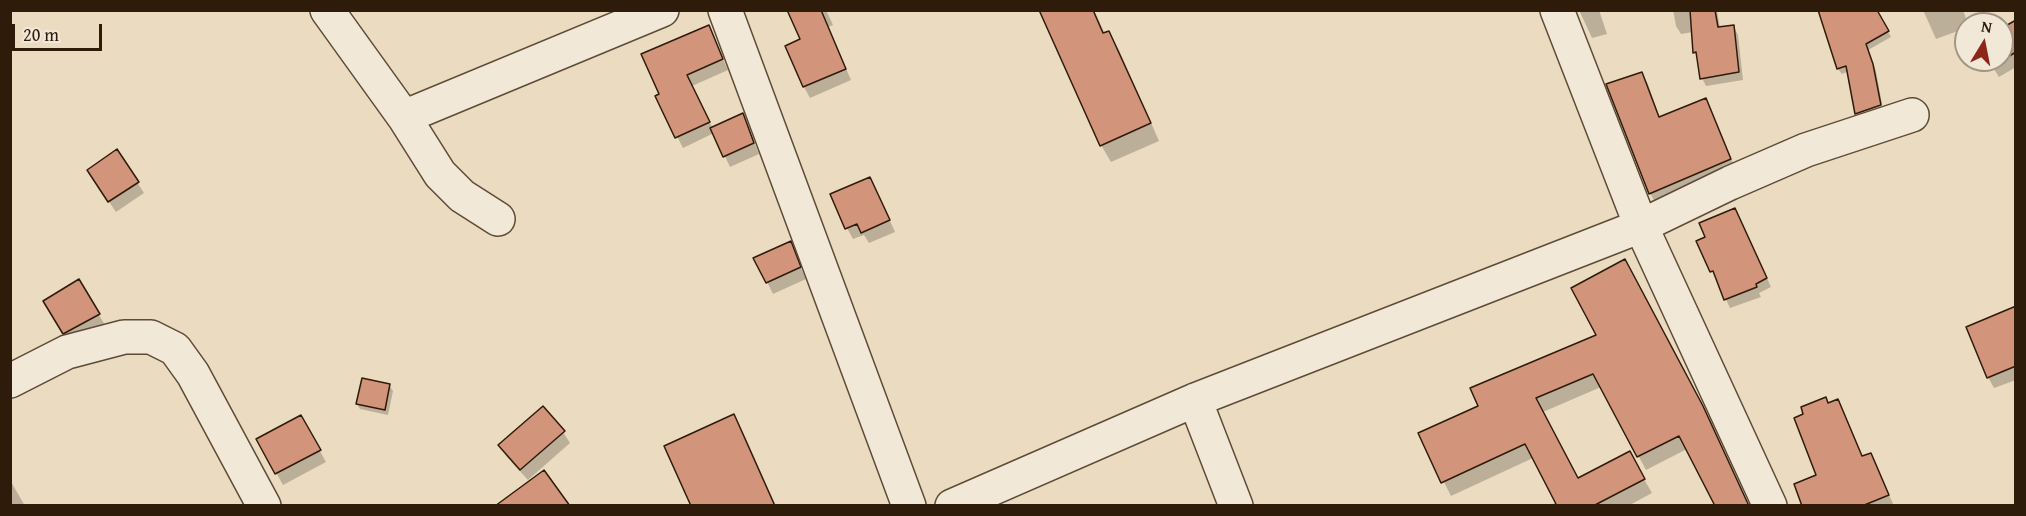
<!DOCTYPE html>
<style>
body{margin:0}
#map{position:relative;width:2026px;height:516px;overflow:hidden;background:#ebdbc1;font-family:"Gentium Book Plus",serif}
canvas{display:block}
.frame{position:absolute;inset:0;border:12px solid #2e1b0a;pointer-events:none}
.north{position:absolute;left:1954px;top:12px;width:60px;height:60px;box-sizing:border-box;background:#f2e8d7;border:2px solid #a49685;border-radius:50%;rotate:10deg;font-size:16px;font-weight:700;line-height:24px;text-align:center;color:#2e1b0a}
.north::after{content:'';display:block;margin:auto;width:21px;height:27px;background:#8f2418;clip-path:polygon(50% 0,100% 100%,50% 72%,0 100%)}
.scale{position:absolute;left:12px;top:24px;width:90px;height:27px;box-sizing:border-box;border:3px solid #2e1b0a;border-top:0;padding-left:8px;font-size:18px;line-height:21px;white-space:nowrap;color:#2e1b0a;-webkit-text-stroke:4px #f2e8d7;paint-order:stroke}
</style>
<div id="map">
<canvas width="2026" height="516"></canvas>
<div class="frame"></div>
<div class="north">N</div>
<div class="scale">20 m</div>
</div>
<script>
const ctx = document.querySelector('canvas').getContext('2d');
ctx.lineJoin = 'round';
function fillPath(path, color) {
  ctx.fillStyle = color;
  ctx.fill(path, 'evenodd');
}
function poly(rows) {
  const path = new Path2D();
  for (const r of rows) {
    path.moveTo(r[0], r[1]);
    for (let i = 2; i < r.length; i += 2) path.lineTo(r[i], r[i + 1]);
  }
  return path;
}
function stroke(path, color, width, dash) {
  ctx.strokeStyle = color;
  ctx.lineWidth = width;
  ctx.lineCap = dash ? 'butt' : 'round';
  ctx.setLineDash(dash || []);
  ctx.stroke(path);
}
fillPath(poly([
 [788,10,826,10,833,25,828,27,851,80,810,98,804,87,802,40],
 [1041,10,1094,10,1105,34,1109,33,1119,50,1159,141,1111,162,1101,145],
 [1579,10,1599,10,1607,34,1592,38],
 [1673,10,1717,10,1720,28,1734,27,1738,35,1743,80,1706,86,1702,78,1698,58,1695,52,1693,32,1681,34,1676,26],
 [1820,10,1875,10,1891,37,1868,50,1876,71,1882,104,1857,112,1849,71,1842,74,1838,69],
 [1923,10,1963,10,1968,24,1966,28,1936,39],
 [2016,25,2016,67,1999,77,1988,60,2002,60,2002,30],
 [708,26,728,70,692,86,713,129,743,115,759,154,730,167,714,133,683,148,657,97],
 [1642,73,1648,84,1660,119,1705,100,1736,170,1656,204,1650,193],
 [1883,107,1883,111,1860,119,1858,115],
 [95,181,137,182,144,193,116,212],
 [876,190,895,232,869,243,864,235,853,239,847,228],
 [1740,219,1771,287,1759,293,1761,297,1730,308,1698,241],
 [790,243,806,279,773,294,755,258],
 [1632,275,1711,422,1749,506,1717,506,1687,449,1646,470,1601,387,1543,412,1578,479,1637,467,1652,493,1628,506,1548,506,1557,502,1533,458,1451,496,1420,434,1480,406,1598,336],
 [78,281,105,325,70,344,45,302],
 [2015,308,2016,380,1994,388,1988,377],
 [389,385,393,391,388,415,360,409,357,404],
 [1838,401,1863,458,1871,454,1894,506,1804,506,1818,476,1828,405],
 [734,416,743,432,776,506,693,506],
 [301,417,326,462,283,485,258,440],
 [563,432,570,443,528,480,507,457,500,446],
 [10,480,25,506,10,506]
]), '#0003');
const building = poly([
 [787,10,821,10,846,69,803,87,785,46,800,39,787,10],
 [1039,10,1093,10,1103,33,1109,31,1151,123,1100,146,1039,10],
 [1690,10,1715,10,1718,27,1734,25,1739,72,1700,79,1696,52,1693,53,1690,10],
 [1818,10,1877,10,1889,31,1866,44,1873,64,1881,105,1855,114,1846,66,1837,69,1818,10],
 [2016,20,2016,52,1991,67,1987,60,2002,60,2002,28,2016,20],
 [709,25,723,59,687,75,710,122,675,138,655,96,659,94,641,54,709,25],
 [1642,72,1659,117,1706,98,1731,159,1649,194,1606,84,1642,72],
 [743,113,754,143,723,157,710,128,743,113],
 [117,149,139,182,108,202,87,170,117,149],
 [870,177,890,220,861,233,857,224,845,229,830,194,870,177],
 [1735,208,1767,278,1756,284,1757,287,1724,300,1713,271,1710,272,1696,241,1705,237,1699,223,1735,208],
 [791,241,801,267,766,283,753,258,791,241],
 [1625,259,1703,406,1749,506,1715,506,1679,436,1637,457,1593,374,1536,398,1578,478,1630,451,1645,479,1593,506,1557,506,1525,444,1441,483,1418,433,1478,406,1470,388,1596,335,1571,288,1625,259],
 [79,279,100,314,63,334,43,301,79,279],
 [2016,306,2016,366,1987,378,1966,327,2016,306],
 [362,378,390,384,385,410,356,404,362,378],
 [1826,397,1828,403,1838,399,1862,456,1871,453,1889,495,1862,506,1802,506,1794,484,1816,475,1794,418,1803,414,1801,407,1826,397],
 [543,406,565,431,520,470,498,445,543,406],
 [734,414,775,506,691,506,664,446,734,414],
 [301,415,321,450,275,474,256,439,301,415],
 [544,470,570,506,495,506,544,470]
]);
fillPath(building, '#d2947a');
stroke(building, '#2e1b0a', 1.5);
const street = poly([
 [327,10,404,117],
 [725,10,909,506],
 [1557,10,1641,226,1770,506],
 [498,219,462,196,440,174,404,117,662,10],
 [10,381,67,352,124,337,151,337,175,349,193,374,264,506],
 [1195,400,1236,506],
 [952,506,1195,400,1641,226,1730,183,1806,150,1912,115]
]);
stroke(street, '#5d4b38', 36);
stroke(street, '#f2e8d7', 33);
</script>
